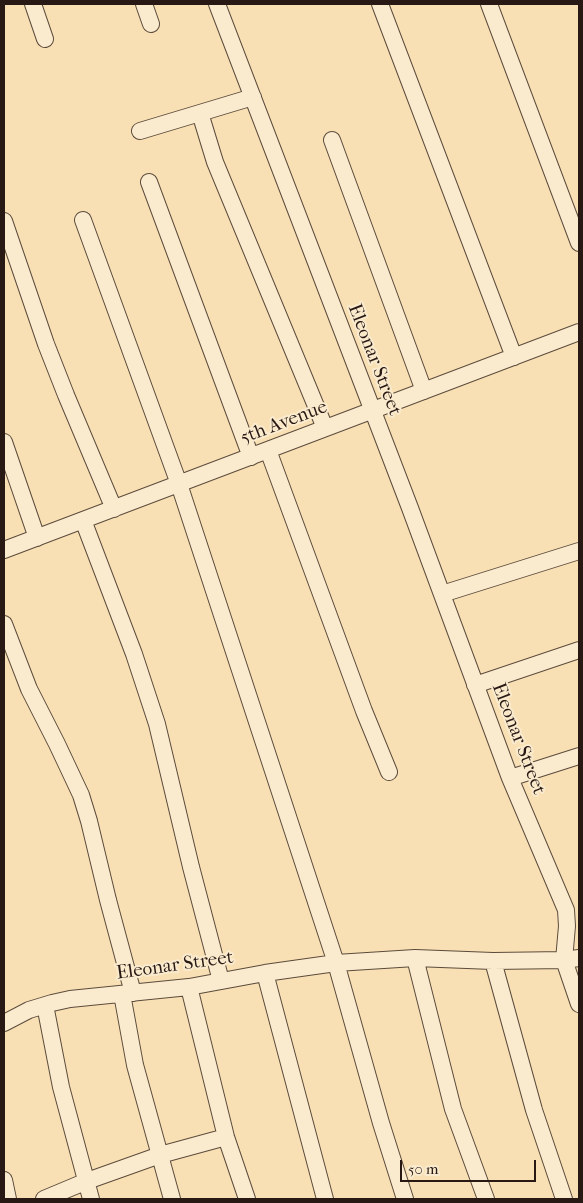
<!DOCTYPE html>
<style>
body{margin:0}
#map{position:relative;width:583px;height:1203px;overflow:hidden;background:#f8e0b4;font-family:"IM FELL French Canon",serif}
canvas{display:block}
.frame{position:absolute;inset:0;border:5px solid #281914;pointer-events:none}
.scale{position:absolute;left:400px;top:1160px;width:136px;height:22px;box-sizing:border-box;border:2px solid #281914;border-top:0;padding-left:6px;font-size:15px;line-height:18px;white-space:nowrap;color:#281914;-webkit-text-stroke:4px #faebce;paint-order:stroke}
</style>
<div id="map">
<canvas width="583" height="1203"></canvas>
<div class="frame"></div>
<div class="scale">50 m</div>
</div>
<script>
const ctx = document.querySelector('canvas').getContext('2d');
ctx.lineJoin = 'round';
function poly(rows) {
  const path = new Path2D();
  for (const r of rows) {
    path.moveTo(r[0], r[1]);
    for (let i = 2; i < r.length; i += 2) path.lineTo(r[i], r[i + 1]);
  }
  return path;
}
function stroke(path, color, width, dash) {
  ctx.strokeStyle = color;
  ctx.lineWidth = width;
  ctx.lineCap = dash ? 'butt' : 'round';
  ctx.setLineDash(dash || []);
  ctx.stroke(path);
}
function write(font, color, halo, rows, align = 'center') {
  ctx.font = font + ' "IM FELL French Canon",serif';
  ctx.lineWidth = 4;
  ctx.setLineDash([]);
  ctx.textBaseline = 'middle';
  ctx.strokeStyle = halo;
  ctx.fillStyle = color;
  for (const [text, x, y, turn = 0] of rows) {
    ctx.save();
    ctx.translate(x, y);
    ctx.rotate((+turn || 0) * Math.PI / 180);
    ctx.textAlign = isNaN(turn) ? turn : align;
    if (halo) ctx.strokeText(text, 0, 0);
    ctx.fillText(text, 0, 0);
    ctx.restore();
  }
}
const street = poly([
 [33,4,45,39],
 [144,4,151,24],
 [380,4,514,357],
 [489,4,579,243],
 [200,113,215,162,325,428],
 [140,131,253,97],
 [332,140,424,391],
 [149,182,251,457],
 [83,220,179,484,336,963,381,1123,405,1199],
 [4,221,46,344,66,395,114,509],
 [4,442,37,538],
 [268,450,364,711,389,772],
 [83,520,134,654,157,724,191,867,221,981],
 [4,550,579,332],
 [442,594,579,551],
 [4,624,29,689,57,744,81,795,89,821,108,900,133,993],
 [475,685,579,650],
 [510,778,579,756],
 [415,958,453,1109,486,1199],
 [579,958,564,960,579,1004],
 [493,961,534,1110,564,1199],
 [265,973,325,1199],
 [189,987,226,1137,247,1199],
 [122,994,135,1065,172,1199],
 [45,1005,61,1087,91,1199],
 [4,1023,29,1010,52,1003,70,999,189,987,265,973,336,963,415,958,493,961,564,960,567,926,566,910,510,778,410,508,217,4],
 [4,1180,8,1199],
 [44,1199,87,1181,160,1155,226,1137]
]);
stroke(street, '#5c4b3c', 18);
stroke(street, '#faebce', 16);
write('19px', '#281914', '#faebce', [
 ["Eleonar Street",374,360,69],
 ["5th Avenue",284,423,-21],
 ["Eleonar Street",518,739,69],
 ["Eleonar Street",175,966,-8]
]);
</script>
